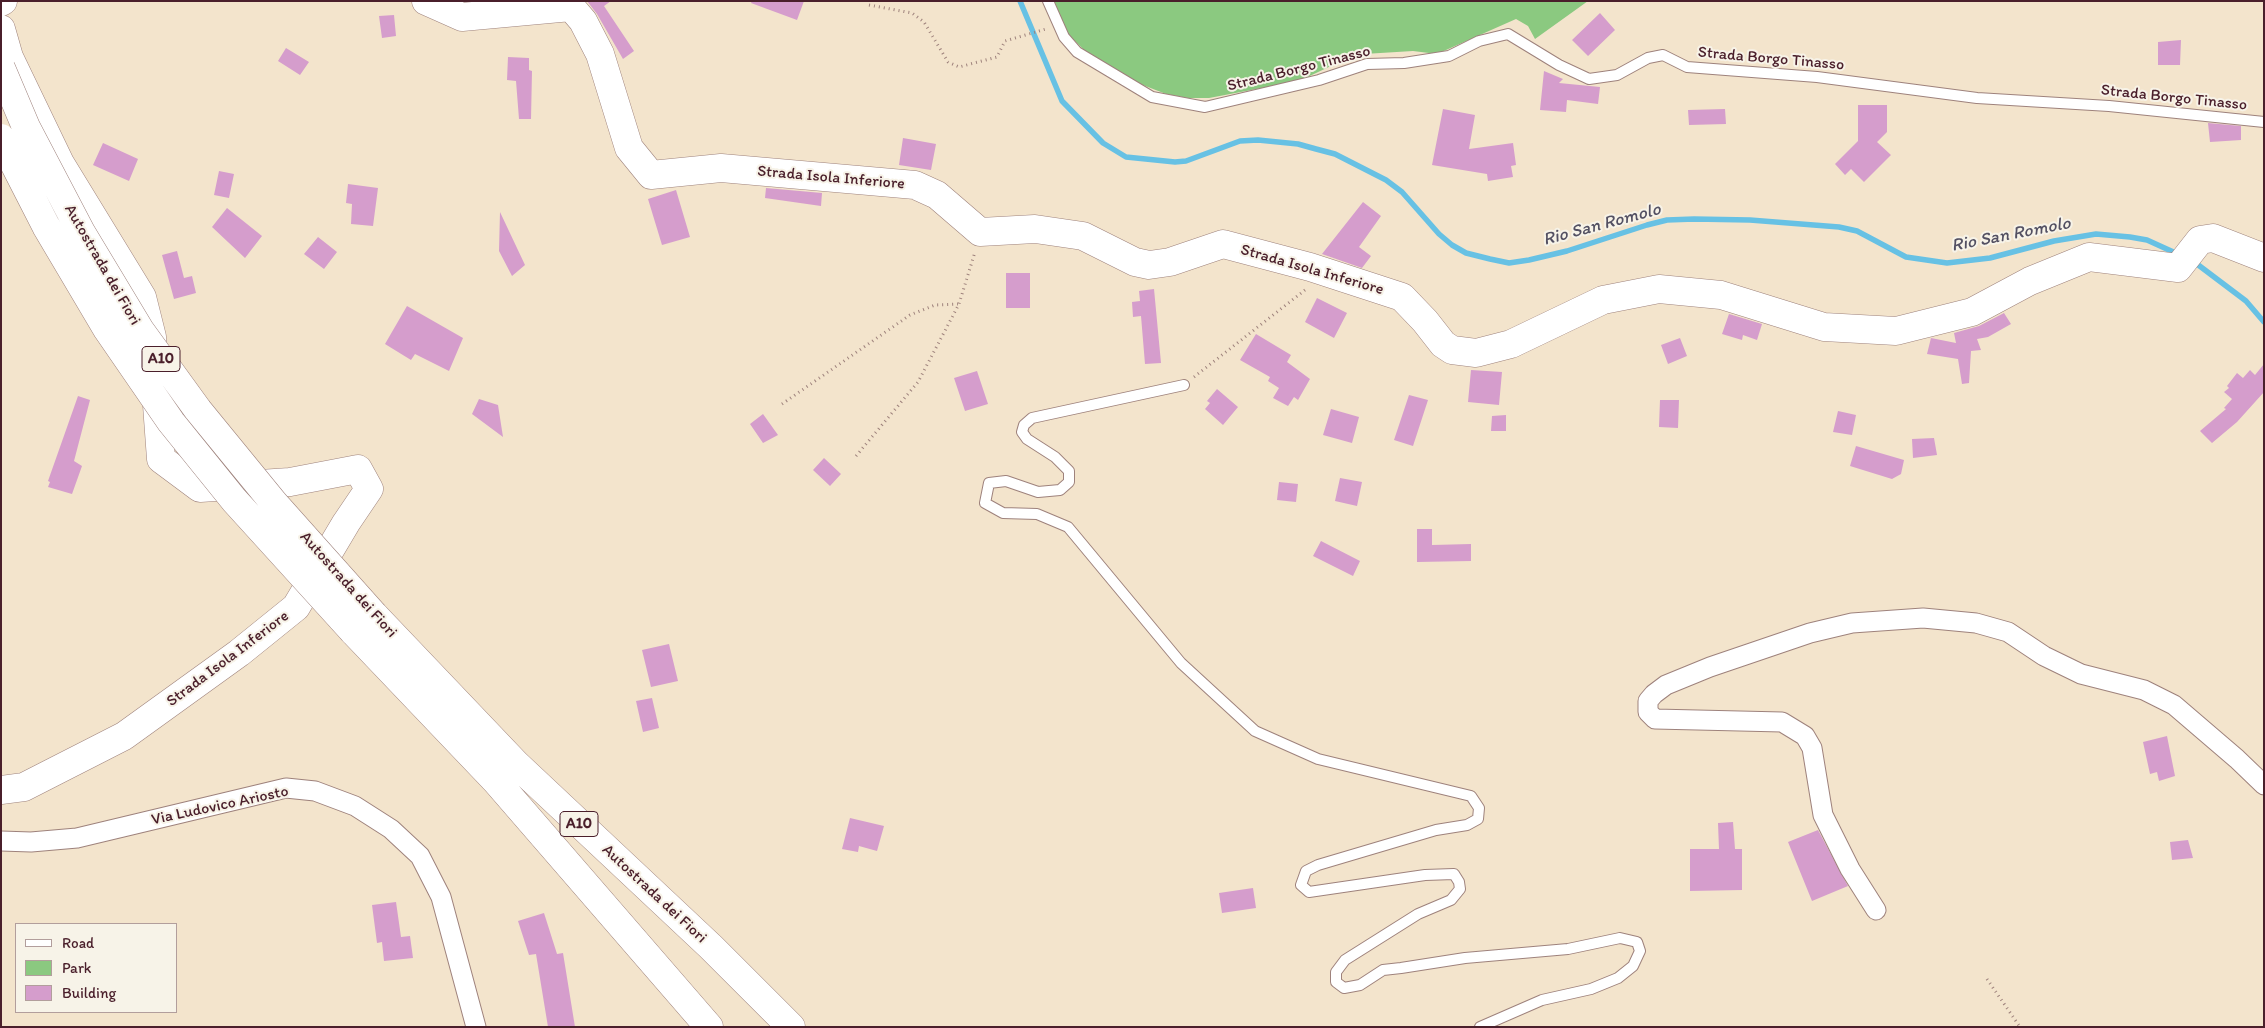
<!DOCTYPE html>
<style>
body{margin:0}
#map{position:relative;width:2265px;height:1028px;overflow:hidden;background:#f3e4cc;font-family:Itim,sans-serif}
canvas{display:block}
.frame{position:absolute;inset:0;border:2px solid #4a1f2b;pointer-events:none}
.legend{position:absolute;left:15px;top:923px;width:162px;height:90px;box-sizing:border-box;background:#f7f3e8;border:1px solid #b29e9c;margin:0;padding:6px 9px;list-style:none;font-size:15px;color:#4a1f2b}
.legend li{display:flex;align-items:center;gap:10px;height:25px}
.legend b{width:25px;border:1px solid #b29e9c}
</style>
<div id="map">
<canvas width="2265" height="1028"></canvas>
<div class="frame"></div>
<ul class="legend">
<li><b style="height:6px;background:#fff"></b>Road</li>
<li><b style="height:14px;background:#8bc980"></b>Park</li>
<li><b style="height:14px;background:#d59dcc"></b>Building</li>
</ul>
</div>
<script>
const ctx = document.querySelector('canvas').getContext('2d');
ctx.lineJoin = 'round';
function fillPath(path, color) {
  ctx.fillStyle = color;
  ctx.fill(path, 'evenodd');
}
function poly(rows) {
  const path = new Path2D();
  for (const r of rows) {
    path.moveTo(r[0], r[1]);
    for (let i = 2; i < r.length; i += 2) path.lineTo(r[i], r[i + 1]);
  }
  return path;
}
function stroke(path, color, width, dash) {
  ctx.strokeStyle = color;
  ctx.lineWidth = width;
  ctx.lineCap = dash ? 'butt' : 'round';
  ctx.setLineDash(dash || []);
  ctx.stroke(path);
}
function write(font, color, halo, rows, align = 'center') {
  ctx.font = font + ' Itim,sans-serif';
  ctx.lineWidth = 4;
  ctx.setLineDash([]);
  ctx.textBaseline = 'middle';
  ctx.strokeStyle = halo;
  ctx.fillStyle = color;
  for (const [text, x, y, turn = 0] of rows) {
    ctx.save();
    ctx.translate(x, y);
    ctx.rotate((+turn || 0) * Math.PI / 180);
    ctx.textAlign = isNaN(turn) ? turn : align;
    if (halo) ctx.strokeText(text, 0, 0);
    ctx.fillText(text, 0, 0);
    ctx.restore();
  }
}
fillPath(poly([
 [1049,1,1588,1,1535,39,1528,26,1516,19,1437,54,1413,51,1364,54,1348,58,1299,81,1209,98,1188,98,1166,94,1104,70,1067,33]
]), '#8bc980');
stroke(poly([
 [1020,1,1062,101,1103,143,1126,157,1175,162,1186,161,1240,141,1258,140,1298,144,1316,149,1335,154,1386,180,1402,192,1439,234,1452,245,1466,253,1490,259,1509,263,1529,260,1567,251,1647,225,1667,220,1694,219,1750,220,1839,227,1857,231,1906,257,1947,263,1990,258,2054,241,2096,234,2130,237,2147,240,2180,255],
 [2193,261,2246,301,2264,322]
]), '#67c1e4', 5.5);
fillPath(poly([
 [587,1,611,1,604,6,634,51,623,59,597,14],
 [752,1,804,1,797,20,751,3],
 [1600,13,1615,30,1588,56,1572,40],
 [394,15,396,36,382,38,379,16],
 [2181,40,2180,65,2158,65,2158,42],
 [286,48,309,62,300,75,278,61],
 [508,57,529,58,529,70,532,71,531,119,519,119,516,81,507,80],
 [1544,71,1563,79,1559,83,1600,87,1598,104,1567,100,1566,112,1540,110],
 [1858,105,1887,105,1887,132,1877,142,1891,155,1864,182,1851,169,1845,175,1835,164,1858,141],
 [1443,109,1475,115,1469,149,1513,143,1516,165,1511,166,1513,177,1488,181,1487,174,1432,165],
 [1725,109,1726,124,1689,125,1688,110],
 [2208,123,2241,126,2241,140,2210,142],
 [903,138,936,144,931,170,899,165],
 [103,143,138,159,129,181,93,165],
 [219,171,234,174,229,198,214,195],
 [348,184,378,188,373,226,351,224,352,204,346,203],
 [766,188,822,193,821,206,765,198],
 [676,190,690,237,662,245,648,199],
 [1363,202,1381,216,1359,247,1371,256,1362,268,1322,254],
 [227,208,262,236,245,258,212,227],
 [500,212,525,265,512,276,499,251],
 [318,237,337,252,324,269,304,254],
 [177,251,184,278,192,276,196,293,174,299,162,255],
 [1006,273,1030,273,1030,308,1006,308],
 [1154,289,1161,363,1145,364,1141,316,1133,317,1132,302,1140,301,1139,291],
 [1317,298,1347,313,1334,338,1305,322],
 [407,306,463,338,449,371,415,354,411,360,385,344],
 [2004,313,2011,324,1988,337,1977,339,1981,350,1971,351,1969,383,1962,384,1958,359,1927,354,1931,338,1956,343,1954,333,1979,326],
 [1729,314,1762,324,1757,340,1743,335,1742,340,1722,334],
 [1256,334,1291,355,1287,362,1310,379,1298,400,1294,397,1288,406,1273,398,1279,388,1268,381,1270,377,1240,360],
 [1680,338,1687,356,1668,364,1661,345],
 [2264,364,2264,392,2237,422,2212,443,2200,431,2226,409,2224,408,2232,399,2224,392,2229,388,2227,386,2237,373,2243,378,2250,370,2255,375],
 [1471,370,1502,372,1499,405,1468,402],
 [977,371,988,404,965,411,954,378],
 [1217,389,1238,407,1223,425,1205,409,1210,403,1207,401],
 [1409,395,1428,400,1413,446,1394,440],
 [78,396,90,400,74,461,82,466,72,494,48,487,50,482,48,481],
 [479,399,498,405,503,437,472,414],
 [1660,400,1679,400,1678,428,1659,427],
 [1331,409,1359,417,1352,443,1323,435],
 [1838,411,1856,415,1852,435,1833,432],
 [763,414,778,435,763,443,750,424],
 [1506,415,1506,431,1491,431,1492,416],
 [1934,438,1937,455,1913,458,1912,439],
 [1856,446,1904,460,1901,474,1892,479,1850,466],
 [824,458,841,474,830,486,813,470],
 [1340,478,1362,482,1357,506,1335,501],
 [1279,482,1298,484,1296,502,1277,500],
 [1417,529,1432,529,1432,545,1471,544,1471,561,1417,562],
 [1321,541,1360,561,1353,576,1313,556],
 [669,644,678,681,651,687,642,650],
 [652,698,659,728,643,732,636,701],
 [2167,736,2175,776,2159,781,2157,772,2150,774,2143,742],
 [850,818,884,826,877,851,859,846,858,852,842,849],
 [1733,822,1735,849,1742,849,1742,890,1690,891,1690,849,1719,849,1718,823],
 [1818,830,1848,886,1812,901,1788,842],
 [2188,840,2193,858,2172,860,2170,842],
 [1253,888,1256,908,1222,913,1219,893],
 [396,902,401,937,410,936,413,958,384,961,382,942,377,943,372,905],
 [544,913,557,954,563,953,575,1027,548,1027,536,954,529,955,518,921]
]), '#d59dcc');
const lane = poly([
 [1048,1,1064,37,1077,52,1152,97,1205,107,1319,80,1367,64,1404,63,1449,56,1479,41,1508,34,1559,65,1589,79,1617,75,1648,58,1663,55,1687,67,1817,77,1977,98,2109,106,2264,122],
 [1184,385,1032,418,1024,425,1022,432,1027,439,1055,457,1069,471,1069,482,1060,490,1038,492,1006,481,989,483,985,503,1003,513,1037,514,1068,527,1181,663,1255,731,1318,759,1471,796,1479,808,1478,819,1467,825,1436,830,1318,865,1306,871,1301,885,1309,892,1425,875,1454,874,1459,882,1460,889,1451,900,1418,914,1345,960,1336,972,1336,982,1344,988,1360,985,1383,970,1401,968,1465,958,1568,949,1620,938,1637,942,1640,951,1633,966,1618,978,1591,989,1542,1000,1480,1027]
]);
const street = poly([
 [1,841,31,842,77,838,286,788,315,791,355,806,391,829,420,856,441,897,476,1027],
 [1876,910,1850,869,1823,815,1812,748,1805,736,1782,722,1655,719,1648,712,1648,701,1654,694,1666,685,1710,667,1810,633,1852,623,1923,618,1976,623,2008,632,2044,656,2081,674,2144,690,2174,705,2237,759,2264,785]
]);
const secondary = poly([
 [426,1,462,17,571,7,583,21,600,54,629,148,651,175,721,168,915,185,937,195,980,232,1035,229,1083,236,1135,262,1149,265,1170,262,1223,244,1310,267,1402,297,1425,321,1443,344,1452,350,1476,353,1511,344,1603,300,1659,289,1721,295,1824,327,1896,331,1972,312,2030,281,2089,257,2178,268,2200,240,2213,238,2264,258],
 [1,2,3,1],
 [1,29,9,57,60,163,142,297,152,337,161,459,200,488,290,482,358,469,369,489,346,523,296,607,239,653,124,736,24,787,1,790]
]);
const highway = poly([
 [374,615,515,763,711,947,791,1027],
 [353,631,496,781,709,1027]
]);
stroke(lane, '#9e827c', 12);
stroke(street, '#9e827c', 21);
stroke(secondary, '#9e827c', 29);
stroke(highway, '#9e827c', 29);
stroke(poly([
 [869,5,912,13,924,22,948,62,959,67,997,57,1005,41,1046,29],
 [1194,377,1305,290],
 [782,404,910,315,935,305,958,304],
 [856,456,918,382,959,304,975,252],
 [1987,979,2020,1027]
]), '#9e827c', 3, [1, 4]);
stroke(lane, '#fff', 10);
stroke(street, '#fff', 19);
stroke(secondary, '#fff', 28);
stroke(highway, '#fff', 28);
const highwayBridge = poly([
 [1,68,26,127,81,232,140,330,198,410,274,503,374,615],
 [1,138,46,226,107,329,171,422,234,500,353,631]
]);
stroke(highwayBridge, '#9e827c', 29, []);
stroke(highwayBridge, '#fff', 28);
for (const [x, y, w] of [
 [161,359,38],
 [579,824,38]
]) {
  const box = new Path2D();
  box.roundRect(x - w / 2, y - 12.5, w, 25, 4);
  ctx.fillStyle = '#f7f3e8';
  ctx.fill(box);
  stroke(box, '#4a1f2b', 1);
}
write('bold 15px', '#4a1f2b', null, [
 ["A10",161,359],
 ["A10",579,824]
]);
write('16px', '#4a1f2b', '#f7f3e8', [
 ["Strada Borgo Tinasso",1771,59,5],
 ["Strada Borgo Tinasso",1299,69,-14],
 ["Strada Borgo Tinasso",2174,98,6],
 ["Strada Isola Inferiore",831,178,5],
 ["Autostrada dei Fiori",102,265,60],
 ["Strada Isola Inferiore",1312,270,16],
 ["Autostrada dei Fiori",348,585,48],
 ["Strada Isola Inferiore",228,659,-37],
 ["Via Ludovico Ariosto",220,806,-12],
 ["Autostrada dei Fiori",654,894,43]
]);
write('italic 18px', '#535062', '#f7f3e8', [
 ["Rio San Romolo",1602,225,-15],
 ["Rio San Romolo",2011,235,-11]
]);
</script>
